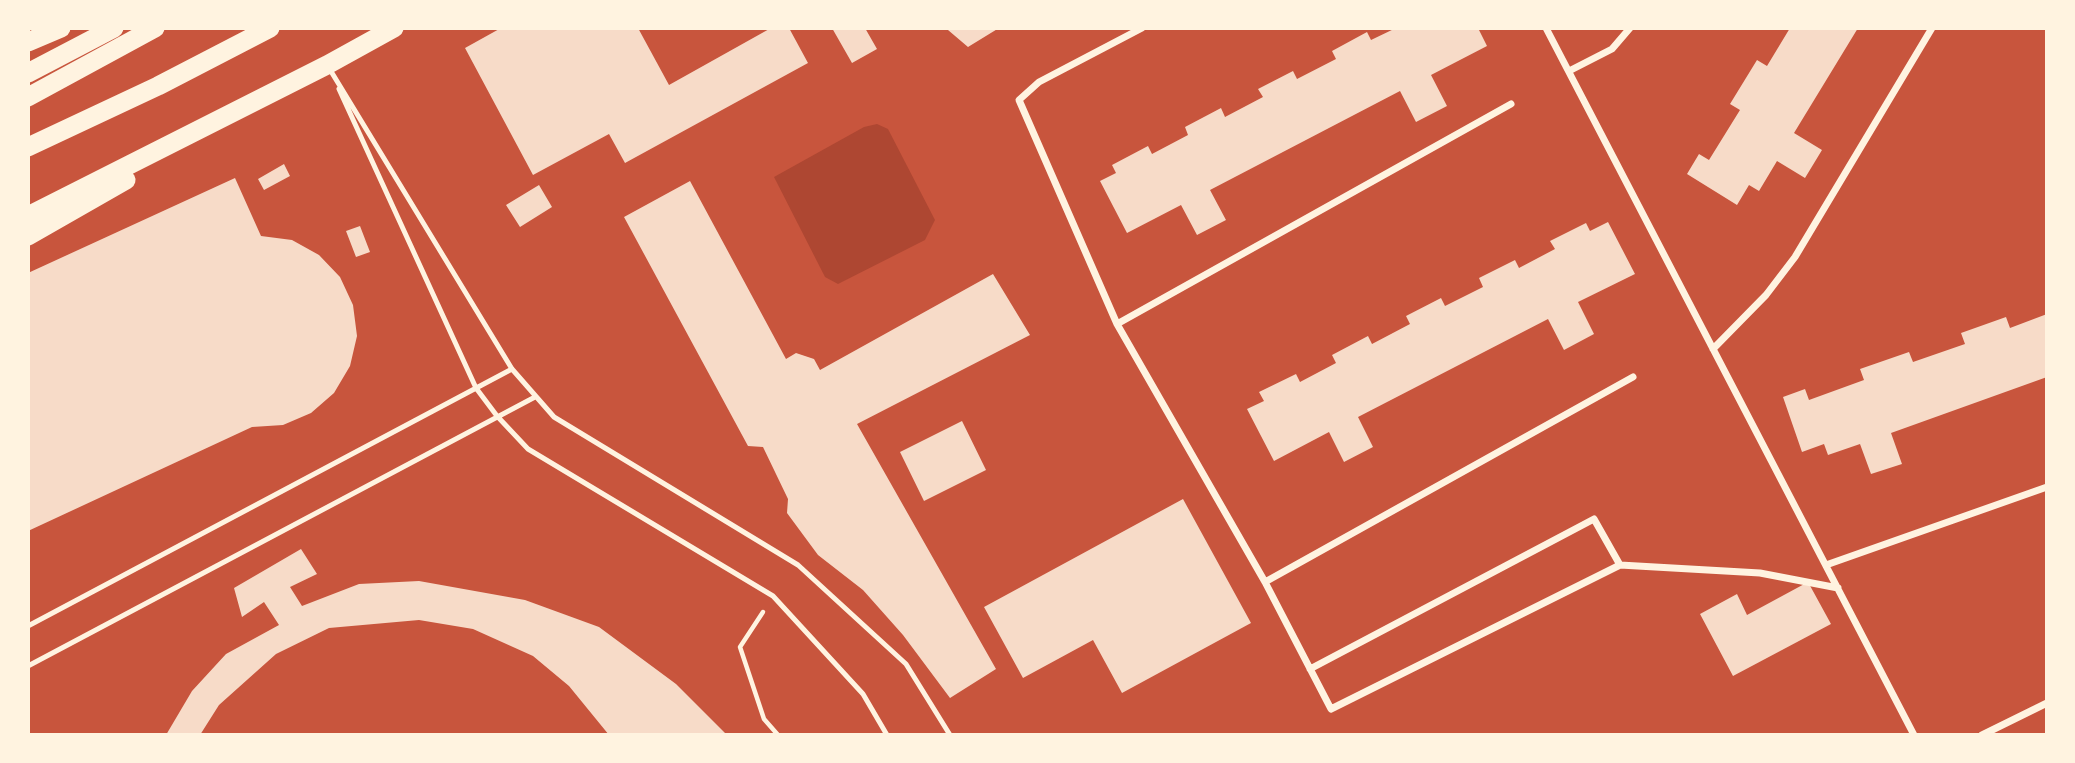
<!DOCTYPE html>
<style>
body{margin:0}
#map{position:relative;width:2075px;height:763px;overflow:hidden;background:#c8553d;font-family:Manrope,sans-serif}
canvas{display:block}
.frame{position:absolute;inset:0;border:30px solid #fff3e0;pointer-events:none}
</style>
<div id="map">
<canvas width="2075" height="763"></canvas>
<div class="frame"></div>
</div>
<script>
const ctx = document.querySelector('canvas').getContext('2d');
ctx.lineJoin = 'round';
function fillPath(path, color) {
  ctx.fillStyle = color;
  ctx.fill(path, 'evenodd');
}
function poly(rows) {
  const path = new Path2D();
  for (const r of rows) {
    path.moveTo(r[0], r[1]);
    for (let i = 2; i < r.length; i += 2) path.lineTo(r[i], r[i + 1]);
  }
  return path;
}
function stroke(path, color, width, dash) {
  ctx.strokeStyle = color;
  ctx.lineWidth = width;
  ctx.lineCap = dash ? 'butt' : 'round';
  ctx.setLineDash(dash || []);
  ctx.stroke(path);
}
fillPath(poly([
 [877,124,888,129,935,220,925,240,838,284,825,277,774,177,864,127]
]), '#ae4732');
fillPath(poly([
 [501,28,638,28,669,85,771,28,789,28,808,63,625,163,609,134,533,175,465,48],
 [832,28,865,28,877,49,852,63],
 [951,28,999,28,968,47,948,30],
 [1396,28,1478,28,1487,46,1431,75,1447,106,1416,122,1400,91,1210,190,1226,220,1197,235,1181,205,1127,233,1100,181,1116,173,1112,165,1148,146,1152,154,1188,135,1185,127,1221,108,1225,117,1263,97,1258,89,1293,71,1297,79,1336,59,1332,51,1367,32,1371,40],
 [1790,28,1858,28,1794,133,1822,150,1805,178,1777,161,1759,191,1749,185,1737,205,1687,174,1699,154,1709,160,1740,110,1730,104,1757,60,1767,66],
 [284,164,290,176,264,190,258,179],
 [235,178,261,236,292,240,319,255,340,277,353,305,357,336,350,366,334,393,311,413,283,425,252,427,28,531,28,273],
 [690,181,786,359,796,353,814,359,820,370,993,274,1030,335,857,424,996,669,950,698,903,635,863,590,818,555,787,513,788,499,763,447,748,446,624,217],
 [539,185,552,207,520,227,506,205],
 [1608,222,1635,274,1578,302,1594,334,1564,350,1548,319,1358,417,1373,447,1344,462,1329,432,1274,461,1247,409,1264,401,1259,392,1296,374,1300,382,1336,363,1332,355,1368,336,1372,344,1410,324,1406,316,1441,298,1445,306,1483,287,1479,278,1515,260,1519,268,1555,249,1550,241,1586,223,1590,231],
 [360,226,370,252,356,257,346,231],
 [2047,314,2047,377,1891,433,1902,464,1871,474,1860,444,1828,455,1824,444,1802,452,1783,397,1805,389,1809,400,1864,380,1860,369,1909,352,1913,362,1965,344,1961,333,2006,317,2010,328],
 [962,421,986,470,924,501,900,452],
 [1183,499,1251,623,1122,693,1093,640,1023,678,984,607],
 [301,549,317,574,290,587,302,606,359,584,419,581,525,600,599,627,676,684,727,735,609,735,569,686,533,656,473,629,419,620,329,628,276,654,219,705,200,735,166,735,192,691,226,654,279,625,264,602,242,617,234,588],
 [1808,582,1831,624,1733,676,1700,614,1737,594,1747,615]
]), '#f7dbc8');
stroke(poly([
 [763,612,740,647,764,719,778,735]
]), '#fff3e0', 4.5);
stroke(poly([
 [329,68,512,369,554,417,798,565,906,664,950,735],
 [339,89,476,388,497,416,528,449,773,596,863,694,887,735],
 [28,626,512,369],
 [28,666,535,397]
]), '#fff3e0', 5);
stroke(poly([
 [1142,28,1039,82,1019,100,1117,324,1265,582,1331,709,1620,565,1760,573,1838,588],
 [1546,28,1914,735],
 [1569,71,1612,49,1630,28],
 [1117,324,1511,104],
 [1713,349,1766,295,1795,257,1932,28],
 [1826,565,2047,487],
 [1265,582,1633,377],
 [1310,669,1594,519,1620,565],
 [1982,735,2047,703]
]), '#fff3e0', 7);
stroke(poly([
 [28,42,61,28],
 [28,73,114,28],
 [28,97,155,28],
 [28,147,158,86,270,28],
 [28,216,327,65,394,28],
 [28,236,126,180]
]), '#fff3e0', 19);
</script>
